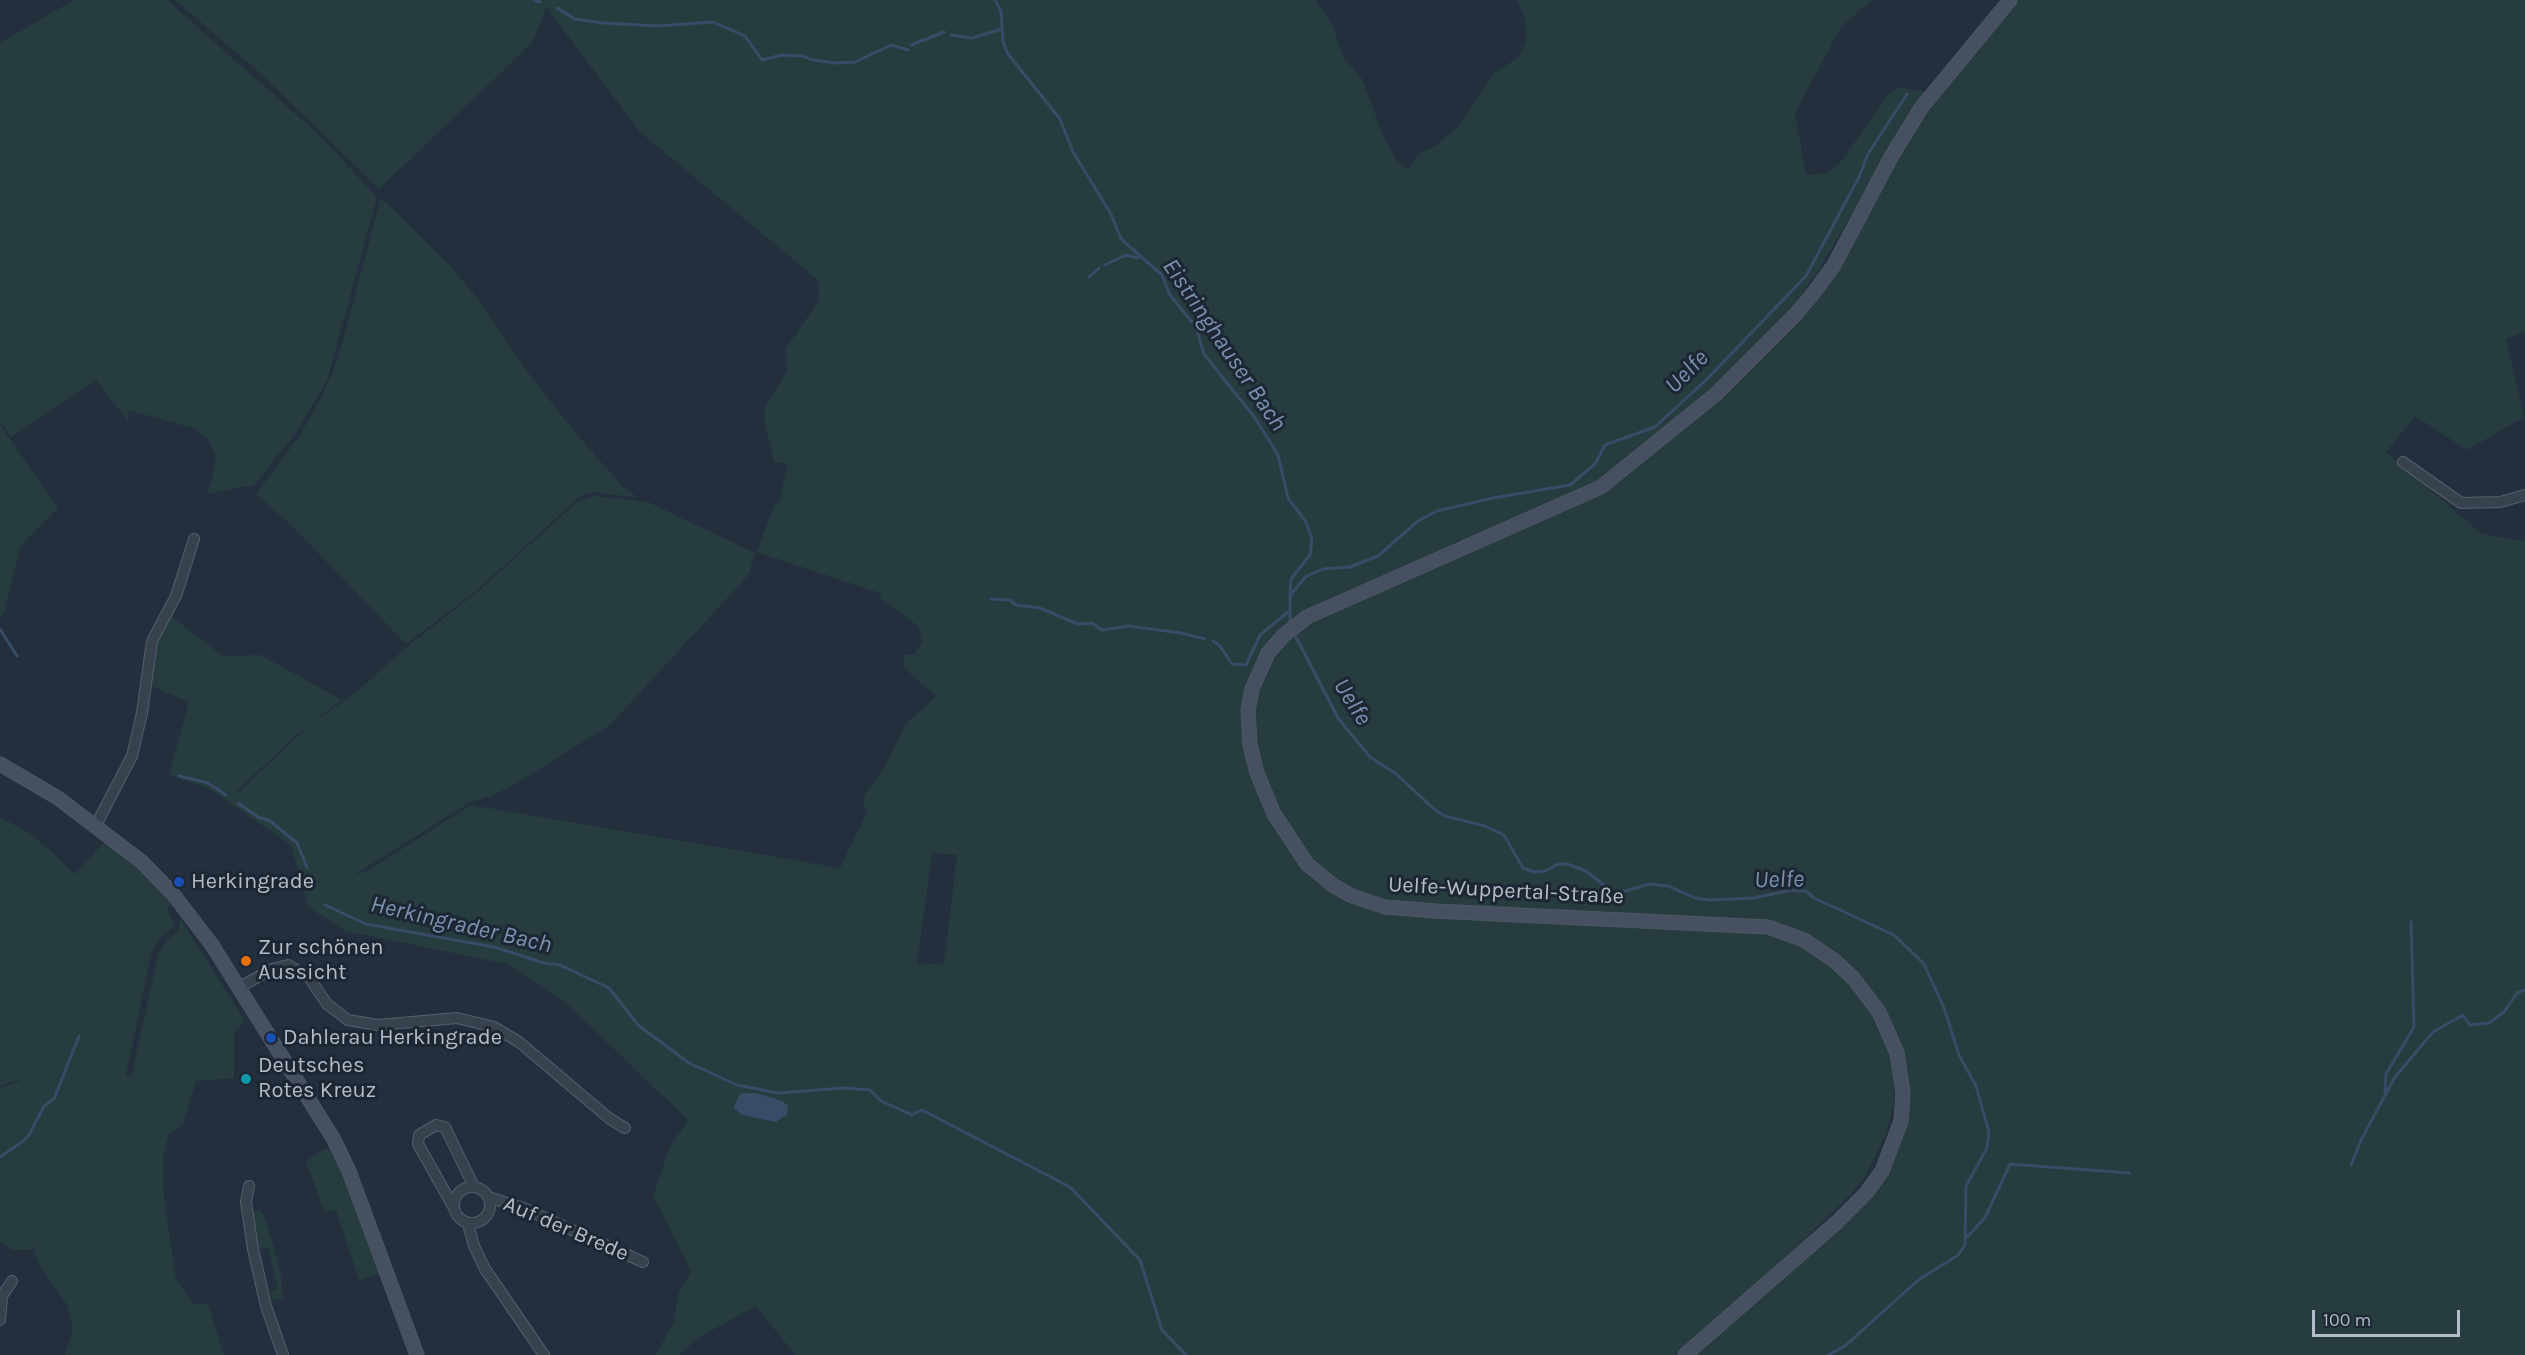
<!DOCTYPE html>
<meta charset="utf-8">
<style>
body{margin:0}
#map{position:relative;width:2525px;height:1355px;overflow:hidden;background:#242f3e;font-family:Karla,sans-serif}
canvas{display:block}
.scale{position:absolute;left:2312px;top:1310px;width:148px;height:27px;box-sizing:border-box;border:3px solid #b4bcc9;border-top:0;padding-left:8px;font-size:18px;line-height:21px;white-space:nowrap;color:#b4bcc9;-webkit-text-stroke:4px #1d2633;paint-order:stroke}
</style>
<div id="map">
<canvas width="2525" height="1355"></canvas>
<div class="scale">100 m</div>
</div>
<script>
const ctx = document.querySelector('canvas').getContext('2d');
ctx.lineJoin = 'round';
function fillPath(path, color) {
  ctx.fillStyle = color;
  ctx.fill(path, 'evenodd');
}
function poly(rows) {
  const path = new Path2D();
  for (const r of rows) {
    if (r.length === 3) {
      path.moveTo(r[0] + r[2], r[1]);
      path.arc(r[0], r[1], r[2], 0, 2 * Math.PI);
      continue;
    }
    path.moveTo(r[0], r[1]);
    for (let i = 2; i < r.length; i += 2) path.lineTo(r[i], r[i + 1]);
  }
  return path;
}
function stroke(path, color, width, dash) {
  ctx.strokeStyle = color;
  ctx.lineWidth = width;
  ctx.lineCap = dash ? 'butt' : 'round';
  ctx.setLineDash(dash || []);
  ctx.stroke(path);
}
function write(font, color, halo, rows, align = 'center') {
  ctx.font = font + ' Karla,sans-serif';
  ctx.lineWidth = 6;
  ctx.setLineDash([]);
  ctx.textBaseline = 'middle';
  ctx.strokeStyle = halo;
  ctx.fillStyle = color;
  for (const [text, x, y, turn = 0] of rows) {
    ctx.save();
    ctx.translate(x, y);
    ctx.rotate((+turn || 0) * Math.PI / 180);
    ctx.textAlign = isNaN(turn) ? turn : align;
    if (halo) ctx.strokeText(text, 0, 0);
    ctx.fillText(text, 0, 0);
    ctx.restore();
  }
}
fillPath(poly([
 [74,0,167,0,318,134,377,197,327,381,295,434,254,485,206,494,211,484,216,456,208,439,196,429,128,410,128,421,96,380,11,437,0,421,0,43],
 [175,0,1315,0,1332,24,1343,57,1362,79,1384,138,1397,161,1409,170,1419,154,1438,144,1458,126,1494,73,1519,57,1526,42,1525,19,1517,0,1872,0,1841,27,1795,113,1806,175,1827,173,1843,159,1888,94,1898,88,1929,92,1891,148,1817,273,1770,337,1715,392,1601,483,1576,497,1460,546,1460,538,1443,552,1347,597,1601,487,1716,394,1796,314,1815,291,1834,265,1891,157,1921,108,2010,0,2525,0,2525,332,2506,339,2524,417,2467,450,2415,416,2386,452,2482,534,2525,541,2525,1355,1685,1355,1836,1223,1866,1193,1882,1171,1901,1121,1903,1093,1897,1053,1879,1012,1854,979,1835,961,1804,940,1781,930,1768,927,1385,907,1343,891,1307,864,1285,834,1267,800,1253,758,1248,710,1256,675,1269,651,1253,674,1244,710,1244,741,1249,772,1272,825,1291,852,1312,875,1336,892,1384,908,1446,916,1761,928,1781,931,1802,941,1841,969,1874,1013,1886,1039,1893,1069,1894,1102,1886,1134,1865,1177,1851,1194,1797,1247,1675,1355,795,1355,756,1306,698,1338,679,1355,655,1355,674,1323,678,1295,691,1271,653,1196,670,1147,688,1120,563,1000,507,964,346,931,308,907,291,845,208,788,169,775,189,702,147,684,149,658,153,642,167,613,223,656,261,655,342,700,295,736,236,792,238,793,310,725,355,693,408,646,476,593,578,501,595,496,648,502,755,553,749,573,744,580,610,725,519,782,496,794,469,803,354,875,367,871,471,805,840,868,867,812,863,802,866,792,880,775,906,724,936,696,903,667,904,655,914,654,922,642,919,627,881,599,880,593,757,552,774,505,779,502,788,464,774,462,764,419,765,407,787,371,786,348,819,301,819,281,640,132,546,7,533,42,379,189,260,73],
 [932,853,957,855,944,963,917,965],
 [381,198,450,265,478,299,526,370,573,430,622,486,638,498,594,492,582,495,475,592,406,644,294,528,256,494,300,435,322,396,338,359],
 [0,425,58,508,21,546,4,612,0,618],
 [0,817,34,836,75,874,106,840,137,866,171,903,167,909,175,925,158,940,151,954,126,1076,135,1076,132,1075,158,954,168,939,179,930,180,918,245,1021,234,1032,234,1078,196,1081,183,1124,169,1135,163,1155,163,1190,176,1280,195,1305,208,1303,224,1355,65,1355,73,1330,67,1305,40,1266,33,1251,37,1242,31,1250,11,1250,0,1241,0,1087,4,1087,31,1076,0,1086],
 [328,1147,354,1194,383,1273,359,1280,336,1210,324,1212,306,1161],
 [258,1209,263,1213,272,1241,281,1275,283,1299,272,1299,270,1291,278,1289,268,1247,260,1249,253,1213]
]), '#263c3f');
fillPath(poly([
 [743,1093,757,1093,782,1101,788,1106,787,1115,776,1122,742,1115,734,1108,739,1095]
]), '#394c67');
stroke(poly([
 [534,0,540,2],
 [995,0,1001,11,1003,42,1008,54,1060,119,1073,152,1111,214,1121,239,1162,275,1170,295,1196,327,1204,354,1255,418,1278,455,1288,498,1306,522,1312,540,1310,555,1291,579,1290,596],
 [557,8,575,19,603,23,658,26,713,22,745,36,762,60,782,55,803,56,812,60,835,63,855,62,891,45,908,50],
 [951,35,972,38,1002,29],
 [911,45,944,32],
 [1105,265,1126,255,1138,258],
 [1089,277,1099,268],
 [991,599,1010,600,1016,605,1040,608,1078,624,1092,623,1102,630,1129,626,1181,633,1205,639],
 [1290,622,1290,596,1305,577,1323,569,1350,567,1378,556,1418,521,1437,511,1493,498,1570,485,1595,464,1605,445,1655,427,1707,379,1806,276,1859,177,1868,154,1907,94],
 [0,629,17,656],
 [1296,637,1338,718,1370,757,1395,773,1435,810,1445,816,1485,826,1504,835,1523,868,1534,872,1545,871,1558,864,1567,864,1586,871,1612,892,1619,893,1649,884,1668,886,1695,898,1709,900,1753,898,1792,890,1806,891,1814,898,1894,935,1924,964,1944,1008,1959,1055,1976,1086,1989,1132,1987,1148,1966,1186,1965,1245,1958,1255,1917,1281,1845,1346,1828,1355],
 [1213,641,1220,646,1232,664,1246,665,1260,635,1288,612],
 [179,776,208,783,226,795],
 [238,803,258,817,270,821,297,843,307,867],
 [325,905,366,924,494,947,544,963,560,965,609,988,638,1025,689,1063,737,1085,778,1093,844,1088,870,1090,881,1101,912,1115,922,1110,1070,1187,1140,1260,1162,1330,1186,1355],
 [2385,1092,2386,1074,2414,1027,2411,922],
 [0,1157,22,1142,29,1135,44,1106,54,1099,79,1036],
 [2351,1165,2362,1138,2395,1077,2433,1032,2463,1015,2470,1025,2489,1023,2504,1012,2517,993,2525,990],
 [1965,1239,1985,1218,2010,1164,2129,1173]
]), '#394c67', 3);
const street = poly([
 [2403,462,2461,503,2500,502,2525,495],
 [96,825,132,756,142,713,152,641,176,596,194,539],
 [240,987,272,969,288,965,308,976,327,1004,348,1020,378,1025,457,1018,494,1027,519,1042,610,1119,625,1128],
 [249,1186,246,1202,253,1249,266,1306,283,1355],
 [472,1205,18],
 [488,1197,523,1208,643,1262],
 [454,1208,418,1144,419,1135,436,1125,445,1127,474,1187],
 [468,1224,474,1246,485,1269,544,1355],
 [0,1320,2,1296,12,1281]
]);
const secondary = poly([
 [0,764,58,798,142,862,173,894,212,945,333,1138,349,1171,417,1355],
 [1685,1355,1836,1223,1866,1193,1882,1171,1901,1121,1903,1093,1897,1053,1879,1012,1854,979,1835,961,1804,940,1768,927,1435,911,1385,907,1352,896,1334,886,1307,864,1274,814,1257,773,1250,745,1248,710,1252,689,1268,653,1284,635,1307,617,1601,487,1716,394,1796,314,1815,291,1834,265,1891,157,1921,108,2010,0]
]);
stroke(street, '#565f6c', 12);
stroke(secondary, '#565f6c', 15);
stroke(street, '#38414e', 10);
stroke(secondary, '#465061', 14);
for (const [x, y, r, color] of [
 [179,882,6,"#1a4fb4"],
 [246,961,6,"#e8710a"],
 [271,1038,6,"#1a4fb4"],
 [246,1079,6,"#0f9aa8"]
]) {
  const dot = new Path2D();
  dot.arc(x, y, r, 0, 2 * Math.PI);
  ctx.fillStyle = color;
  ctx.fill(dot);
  stroke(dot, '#1d2633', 2);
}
write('22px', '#b4bcc9', '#1d2633', [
 ["Herkingrade",191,882],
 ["Zur schönen",258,948],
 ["Aussicht",258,973],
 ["Dahlerau Herkingrade",283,1038],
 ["Deutsches",258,1066],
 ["Rotes Kreuz",258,1091]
], 'left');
write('22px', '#b4bcc9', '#1d2633', [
 ["Uelfe-Wuppertal-Straße",1506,891,3],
 ["Auf der Brede",566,1229,23]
]);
write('italic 24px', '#7c92b1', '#1d2633', [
 ["Eistringhauser Bach",1224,345,56],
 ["Uelfe",1687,372,-45],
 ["Uelfe",1352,702,58],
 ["Uelfe",1779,880,-1],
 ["Herkingrader Bach",461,925,13]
]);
</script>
